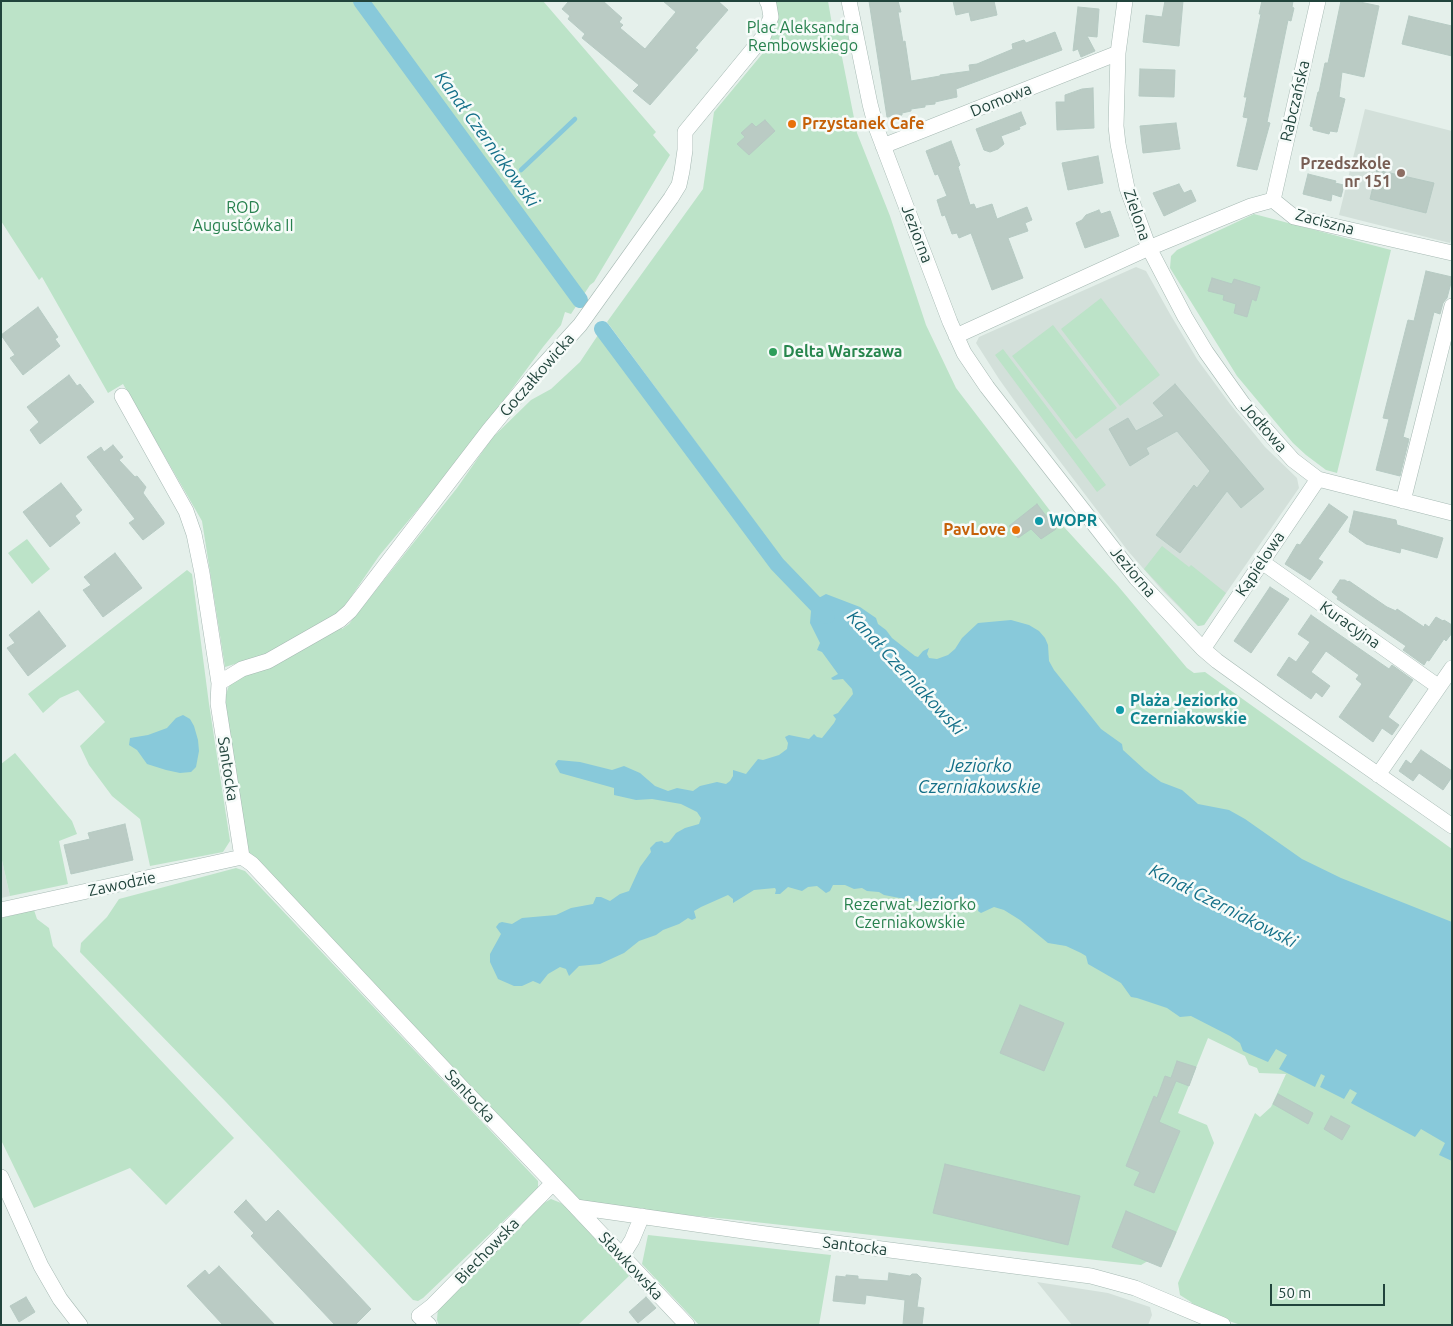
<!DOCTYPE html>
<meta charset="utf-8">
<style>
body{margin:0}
#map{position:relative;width:1453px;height:1326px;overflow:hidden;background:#e5f0eb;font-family:Ubuntu,sans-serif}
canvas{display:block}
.frame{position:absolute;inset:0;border:2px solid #21443c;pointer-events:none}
.scale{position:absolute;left:1270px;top:1284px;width:115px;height:22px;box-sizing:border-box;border:2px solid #21443c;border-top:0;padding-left:6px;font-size:15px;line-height:18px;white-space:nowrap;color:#21443c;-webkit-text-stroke:4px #f6fbf9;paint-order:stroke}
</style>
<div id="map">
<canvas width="1453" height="1326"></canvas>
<div class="frame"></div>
<div class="scale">50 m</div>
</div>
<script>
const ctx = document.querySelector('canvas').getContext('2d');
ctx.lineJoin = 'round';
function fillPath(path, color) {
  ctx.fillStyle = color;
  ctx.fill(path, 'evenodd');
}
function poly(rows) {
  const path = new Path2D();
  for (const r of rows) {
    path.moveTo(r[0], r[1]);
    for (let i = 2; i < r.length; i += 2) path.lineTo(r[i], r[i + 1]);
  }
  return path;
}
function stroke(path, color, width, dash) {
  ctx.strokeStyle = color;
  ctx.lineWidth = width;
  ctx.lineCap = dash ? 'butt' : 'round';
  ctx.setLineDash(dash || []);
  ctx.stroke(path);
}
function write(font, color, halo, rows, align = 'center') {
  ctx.font = font + ' Ubuntu,sans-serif';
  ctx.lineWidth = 5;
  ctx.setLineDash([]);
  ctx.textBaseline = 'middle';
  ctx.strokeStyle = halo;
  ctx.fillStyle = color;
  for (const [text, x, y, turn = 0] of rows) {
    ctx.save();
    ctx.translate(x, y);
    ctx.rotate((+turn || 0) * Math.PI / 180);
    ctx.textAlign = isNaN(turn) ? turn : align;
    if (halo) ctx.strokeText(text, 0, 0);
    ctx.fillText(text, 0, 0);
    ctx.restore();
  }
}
fillPath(poly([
 [1365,109,1452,131,1452,235,1450,243,1339,215],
 [1136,267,1146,271,1170,314,1197,359,1230,404,1265,447,1297,478,1299,488,1204,625,1198,626,1162,590,1128,551,1024,414,999,379,976,343,979,337],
 [1,856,10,896,1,898],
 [1037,1282,1108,1293,1150,1307,1152,1315,1148,1325,1072,1325]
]), '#d3e0da');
fillPath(poly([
 [1,1,543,1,656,132,653,135,670,155,594,282,590,285,571,314,565,312,561,325,543,347,467,450,379,556,342,610,326,621,271,653,225,667,202,521,123,384,108,393,42,277,39,280,1,221],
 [774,1,828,1,833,30,846,27,851,50,841,52,857,133,890,216,926,325,956,388,1061,525,1064,527,1118,586,1187,668,1194,673,1205,672,1452,849,1452,1325,1241,1325,1198,1311,1191,1302,1180,1295,1178,1283,1255,1113,1260,1117,1271,1107,1286,1074,1259,1073,1257,1068,1249,1065,1245,1056,1208,1038,1178,1113,1207,1125,1214,1143,1170,1248,1141,1265,728,1219,591,1206,571,1202,242,855,225,698,228,688,233,680,341,624,342,629,349,624,457,488,492,438,531,400,551,389,580,362,598,335,772,568,782,559,607,322,703,189,714,112,768,47],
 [1254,214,1391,250,1337,473,1326,470,1306,455,1293,443,1237,376,1170,268,1171,256,1177,250],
 [1101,298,1160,375,1120,406,1061,329],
 [1053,325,1117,408,1076,439,1012,356],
 [1003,349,1106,485,1097,492,995,355],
 [27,539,50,569,32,584,8,553],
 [1162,546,1189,567,1191,565,1226,593,1204,625,1198,626,1144,569],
 [187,570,192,574,209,704,230,841,223,852,150,866,140,819,112,796,89,765,80,746,105,722,78,690,60,698,43,713,28,694],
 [15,753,72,821,77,834,59,841,68,884,10,896,1,856,1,764],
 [236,868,245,871,538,1181,538,1188,423,1298,418,1301,413,1300,226,1102,80,952,81,943,107,917,119,899],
 [34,910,37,919,49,928,53,946,234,1138,166,1205,130,1168,34,1208,1,1140,1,918],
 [551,1199,561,1203,575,1215,629,1276,578,1325,439,1325,437,1320,438,1307,542,1204],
 [648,1235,831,1255,819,1325,699,1325,642,1264]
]), '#bce3c8');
fillPath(poly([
 [826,594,860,607,876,618,878,624,886,630,892,638,915,656,918,657,923,651,929,648,927,654,929,658,937,659,948,655,955,649,962,638,978,623,1011,620,1029,625,1039,631,1045,638,1048,645,1049,661,1054,670,1101,729,1122,744,1123,750,1145,770,1161,782,1182,790,1198,804,1229,810,1245,819,1302,859,1341,878,1452,922,1452,1161,1439,1155,1445,1143,1421,1129,1415,1137,1351,1103,1357,1093,1350,1089,1344,1099,1320,1087,1325,1076,1321,1074,1315,1087,1279,1069,1287,1055,1276,1049,1268,1062,1243,1051,1240,1043,1230,1036,1191,1016,1180,1017,1167,1008,1137,998,1131,997,1121,983,1088,964,1086,956,1081,953,1066,946,1048,943,1020,920,1004,910,994,907,981,913,978,911,979,905,967,901,949,901,931,904,884,895,879,892,867,891,862,888,854,889,845,885,833,885,830,891,826,893,817,886,808,887,802,891,788,887,780,894,775,894,776,890,775,888,754,890,733,903,733,899,728,895,701,907,694,911,696,918,692,920,688,918,679,924,663,930,656,935,639,941,624,953,600,964,579,966,569,976,566,969,560,967,548,974,540,984,533,981,522,986,514,986,498,979,490,962,490,954,501,934,496,927,499,923,502,922,512,924,522,918,556,915,571,908,593,904,596,897,601,897,610,901,620,894,629,891,640,867,651,852,650,848,656,842,662,841,664,843,669,842,676,833,685,828,699,824,701,818,697,812,681,804,652,799,636,800,614,795,614,788,560,773,555,764,558,760,580,762,612,770,624,766,640,773,655,786,668,791,677,788,693,791,700,786,717,782,726,784,730,781,733,776,733,770,746,774,758,759,763,760,779,755,787,749,788,743,785,737,789,735,809,739,814,734,817,737,822,738,834,723,836,719,833,715,838,713,853,694,852,689,843,679,833,680,831,678,838,674,822,652,817,650,820,643,810,623,811,611,813,601],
 [183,715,190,719,194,726,198,740,199,751,196,767,191,772,180,773,166,770,147,764,137,750,129,745,130,738,148,735,167,728,176,718]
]), '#88c9da');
stroke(poly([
 [521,170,575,119]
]), '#88c9da', 4.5);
stroke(poly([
 [361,1,580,300],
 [602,329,777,564,827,616]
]), '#88c9da', 16);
const building = poly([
 [569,1,603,1,622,18,619,22,623,25,620,28,645,49,676,12,663,1,718,1,728,10,695,48,698,50,650,105,633,91,639,85,582,38,585,34,568,19,570,16,562,9,569,1],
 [869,1,898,1,901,12,898,12,903,42,905,41,911,81,940,76,940,75,970,71,969,65,977,64,1013,49,1012,44,1024,40,1026,43,1055,32,1062,50,956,89,957,97,935,102,935,104,925,105,925,107,911,109,911,111,902,113,902,115,887,117,869,1],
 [953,1,994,1,997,15,971,21,969,12,956,15,953,1],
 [1165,1,1183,1,1179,46,1143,42,1146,15,1162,17,1165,1],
 [1262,1,1293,1,1292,7,1294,8,1291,21,1288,20,1267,122,1270,123,1257,170,1237,166,1248,118,1243,117,1247,97,1244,97,1261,14,1259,14,1262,1],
 [1341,1,1355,1,1379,6,1364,77,1342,72,1339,97,1345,99,1337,132,1330,131,1329,134,1313,130,1313,127,1310,126,1318,92,1319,92,1325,63,1328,63,1341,1],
 [1078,7,1099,9,1097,37,1087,36,1095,51,1081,57,1078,49,1073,51,1078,7],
 [1409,16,1452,26,1452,56,1402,44,1409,16],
 [1140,69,1175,70,1174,97,1139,96,1140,69],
 [1093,88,1094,128,1057,130,1056,102,1065,102,1065,95,1082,89,1093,88],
 [1021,112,1026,124,1019,127,1020,129,1001,136,1004,144,998,149,990,152,984,150,976,129,1021,112],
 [765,120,775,131,749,155,737,144,745,137,741,133,752,123,756,127,765,120],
 [1176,123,1180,149,1143,153,1140,126,1176,123],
 [951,141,960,165,958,167,970,205,974,204,976,209,992,204,997,219,1027,207,1032,220,1025,223,1028,231,1008,238,1023,278,992,290,971,233,959,238,957,233,952,234,945,215,942,216,937,200,947,196,938,174,935,175,926,151,951,141],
 [1098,156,1103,183,1068,190,1062,163,1098,156],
 [1377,170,1434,183,1426,213,1370,199,1377,170],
 [1308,174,1336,181,1335,183,1344,185,1341,197,1332,194,1331,201,1303,194,1308,174],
 [1179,184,1184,193,1191,190,1196,201,1164,216,1153,193,1179,184],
 [1099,210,1101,214,1110,211,1119,236,1085,248,1076,223,1082,220,1086,215,1099,210],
 [1426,271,1452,277,1452,279,1447,298,1443,303,1440,314,1434,312,1403,437,1409,439,1400,476,1376,470,1389,419,1383,418,1408,320,1414,321,1426,271],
 [1212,278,1232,284,1234,279,1260,287,1256,301,1252,299,1247,317,1234,313,1236,304,1223,300,1224,295,1208,291,1212,278],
 [38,307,58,337,55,339,60,346,23,375,10,358,15,355,1,335,38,307],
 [69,375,77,386,80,384,94,402,40,444,30,430,39,422,27,407,69,375],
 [1175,384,1264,489,1241,508,1227,491,1180,553,1156,535,1194,485,1197,488,1210,471,1177,431,1146,448,1149,454,1130,466,1109,429,1128,418,1136,431,1164,416,1153,403,1175,384],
 [113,445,123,457,119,460,135,477,137,476,146,487,143,493,164,522,164,524,143,540,129,523,135,519,87,457,101,447,104,452,113,445],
 [61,483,82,510,75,516,80,523,50,547,23,512,61,483],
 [1037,504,1056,529,1041,539,1031,529,1018,538,1009,526,1037,504],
 [1329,504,1348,517,1318,559,1323,562,1310,580,1285,564,1297,544,1300,545,1329,504],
 [1354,511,1396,520,1397,525,1443,538,1437,558,1401,548,1400,553,1366,544,1349,532,1354,511],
 [115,553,142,588,103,617,83,590,91,585,84,577,115,553],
 [1340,580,1345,580,1348,582,1349,581,1387,607,1396,611,1397,609,1424,627,1425,624,1429,627,1436,617,1443,621,1444,620,1452,625,1452,633,1446,641,1444,639,1429,661,1427,660,1424,665,1403,650,1406,646,1337,599,1338,597,1332,592,1340,580],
 [1270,587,1289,599,1251,653,1234,641,1270,587],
 [39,611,66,646,28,676,7,648,15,643,9,635,39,611],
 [1311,615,1389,669,1392,665,1413,680,1388,717,1399,725,1392,735,1382,728,1373,742,1339,717,1362,684,1356,679,1359,675,1326,651,1311,672,1330,686,1322,697,1316,692,1311,699,1277,675,1289,657,1296,662,1310,642,1298,634,1311,615],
 [1421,750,1452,771,1452,777,1443,790,1419,773,1413,781,1399,771,1406,760,1411,764,1421,750],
 [125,824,133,860,71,874,64,845,90,839,88,833,125,824],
 [1020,1005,1064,1023,1044,1071,1000,1053,1020,1005],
 [1177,1061,1196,1067,1189,1086,1176,1081,1159,1122,1180,1131,1154,1193,1134,1185,1140,1172,1126,1166,1154,1096,1157,1098,1165,1076,1171,1078,1177,1061],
 [1278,1094,1313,1113,1308,1124,1273,1104,1278,1094],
 [1331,1116,1350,1126,1342,1140,1324,1129,1331,1116],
 [945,1164,1080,1196,1068,1245,933,1213,945,1164],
 [246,1200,266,1222,278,1210,371,1309,355,1325,335,1325,251,1236,254,1233,234,1212,246,1200],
 [1126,1211,1176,1232,1161,1267,1112,1247,1126,1211],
 [219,1266,275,1325,223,1325,187,1286,205,1270,209,1275,219,1266],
 [889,1273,910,1276,912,1274,917,1274,921,1278,917,1307,924,1308,922,1325,903,1325,905,1300,866,1295,865,1304,833,1301,836,1276,846,1277,846,1275,858,1276,858,1279,888,1281,889,1273],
 [26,1297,35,1312,19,1322,10,1306,26,1297],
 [646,1297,656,1308,638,1323,629,1312,646,1297]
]);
fillPath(building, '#bacbc4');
stroke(building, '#b6cac3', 1);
const minor = poly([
 [849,1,870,104,876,127,950,322,964,353,987,387,1136,578,1203,649,1217,661,1281,707,1452,826],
 [883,146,1118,53],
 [1273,200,1318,1],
 [1452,253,1294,217,1273,200,1251,206,1149,248,1185,317,1206,352,1243,404,1293,460,1318,479,1452,513],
 [956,336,1149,248,1127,188,1118,144,1116,126,1118,53,1125,1],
 [122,396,186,511,194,534,202,573,219,683,218,703,242,857,252,864,463,1089,576,1207,758,1233,1091,1276,1135,1288,1223,1325],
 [1403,501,1452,306],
 [1262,562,1439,687],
 [1203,649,1318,479],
 [219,683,242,669,268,661,340,620,350,611,489,430,537,372,580,325,671,198,679,185,682,171,685,150,685,132,763,37,771,17,769,5,767,1],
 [1378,775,1452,668],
 [1,910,242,857],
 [1,1177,41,1266,60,1299,80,1325],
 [576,1207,687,1325],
 [622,1256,632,1240,642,1216],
 [429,1325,419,1316,432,1306,553,1183]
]);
stroke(minor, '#a6b9b3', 16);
stroke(minor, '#fff', 15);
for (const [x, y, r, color] of [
 [792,124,5,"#e8710a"],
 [1401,173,5,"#8d6e63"],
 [773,352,5,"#2e9e5b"],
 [1039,521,5,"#0f9aa8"],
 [1016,530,5,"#e8710a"],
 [1120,710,5,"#0f9aa8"]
]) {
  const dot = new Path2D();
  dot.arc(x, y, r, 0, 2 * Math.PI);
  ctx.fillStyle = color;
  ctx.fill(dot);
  stroke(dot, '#f6fbf9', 2);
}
write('16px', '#26804d', '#f6fbf9', [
 ["Plac Aleksandra",803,28],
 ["Rembowskiego",803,46],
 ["ROD",243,208],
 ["Augustówka II",243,226],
 ["Rezerwat Jeziorko",910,905],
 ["Czerniakowskie",910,923]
]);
write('16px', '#21443c', '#f6fbf9', [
 ["Domowa",1001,100,-22],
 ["Rabczańska",1295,101,-77],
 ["Zielona",1137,215,71],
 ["Zaciszna",1325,222,15],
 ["Jeziorna",917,234,69],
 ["Goczałkowicka",537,375,-49],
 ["Jodłowa",1264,427,49],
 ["Kąpielowa",1260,564,-56],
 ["Jeziorna",1133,572,50],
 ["Kuracyjna",1350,625,35],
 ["Santocka",228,769,81],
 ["Zawodzie",122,884,-12],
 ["Santocka",470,1096,47],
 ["Santocka",855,1246,7],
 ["Biechowska",487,1251,-46],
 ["Sławkowska",631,1266,47]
]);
write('bold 16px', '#c56008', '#f6fbf9', [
 ["Przystanek Cafe",802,124],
 ["PavLove",1006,530,"right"]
], 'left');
write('bold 16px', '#785e54', '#f6fbf9', [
 ["Przedszkole",1391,164],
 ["nr 151",1391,182]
], 'right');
write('bold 16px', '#27864d', '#f6fbf9', [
 ["Delta Warszawa",783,352]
], 'left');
write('bold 16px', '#0d838f', '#f6fbf9', [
 ["WOPR",1049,521],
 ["Plaża Jeziorko",1130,701],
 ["Czerniakowskie",1130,719]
], 'left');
write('italic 18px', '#136f88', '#f6fbf9', [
 ["Kanał Czerniakowski",487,139,54],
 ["Kanał Czerniakowski",906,673,47],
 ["Jeziorko",979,766],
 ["Czerniakowskie",979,787],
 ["Kanał Czerniakowski",1223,906,27]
]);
</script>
